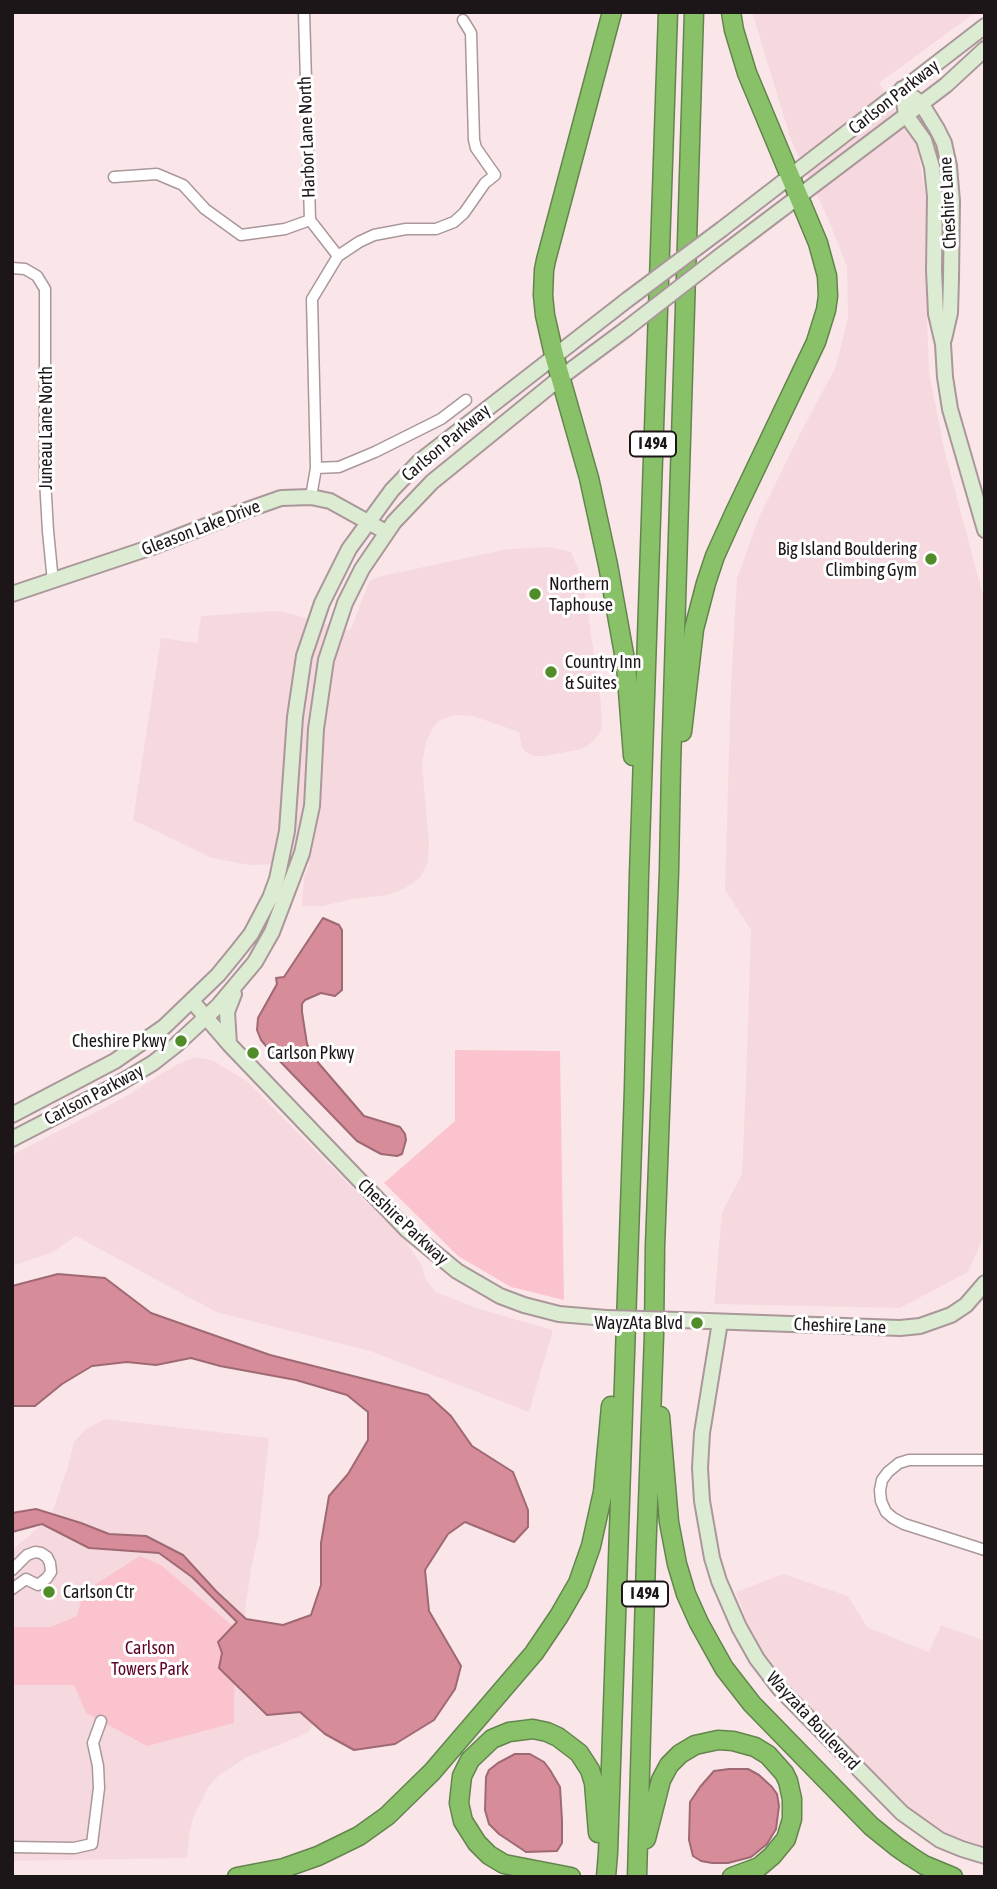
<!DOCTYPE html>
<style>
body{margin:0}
#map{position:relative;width:997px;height:1889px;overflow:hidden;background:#fae6e9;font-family:"Asap Condensed",sans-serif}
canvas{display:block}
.frame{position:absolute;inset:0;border:14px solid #1d1618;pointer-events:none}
</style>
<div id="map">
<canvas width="997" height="1889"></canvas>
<div class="frame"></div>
</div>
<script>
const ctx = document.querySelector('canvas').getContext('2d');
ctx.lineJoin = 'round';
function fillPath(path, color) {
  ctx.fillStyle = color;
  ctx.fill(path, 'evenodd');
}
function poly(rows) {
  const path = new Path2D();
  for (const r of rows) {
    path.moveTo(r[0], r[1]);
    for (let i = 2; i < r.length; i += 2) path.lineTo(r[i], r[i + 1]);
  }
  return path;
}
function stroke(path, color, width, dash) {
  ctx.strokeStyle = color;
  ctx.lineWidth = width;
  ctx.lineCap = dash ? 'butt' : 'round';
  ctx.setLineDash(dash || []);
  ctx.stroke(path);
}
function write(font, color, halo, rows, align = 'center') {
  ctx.font = font + ' "Asap Condensed",sans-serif';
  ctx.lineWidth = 6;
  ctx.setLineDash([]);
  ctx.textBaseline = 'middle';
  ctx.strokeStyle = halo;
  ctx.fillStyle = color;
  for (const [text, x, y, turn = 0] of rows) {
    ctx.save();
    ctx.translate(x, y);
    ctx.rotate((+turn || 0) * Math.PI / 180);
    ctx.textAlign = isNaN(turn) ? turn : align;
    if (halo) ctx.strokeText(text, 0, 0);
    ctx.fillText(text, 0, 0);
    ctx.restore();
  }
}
fillPath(poly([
 [752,12,976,12,879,83,917,147,926,196,926,289,929,372,945,453,985,603,985,1233,968,1272,900,1308,714,1304,722,1212,742,1174,746,1081,751,930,725,890,731,683,737,578,760,515,803,428,836,367,848,316,847,267,829,221,791,140],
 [550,547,571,552,583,579,601,703,602,727,598,736,590,744,582,749,545,756,534,756,527,753,522,748,519,732,473,716,455,715,440,720,432,729,426,742,422,764,429,844,428,862,420,878,405,888,388,895,352,899,323,906,302,906,304,878,310,863,249,865,212,858,133,820,161,638,197,643,201,616,272,611,284,612,350,631,369,582,377,577,508,549],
 [194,1057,212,1060,247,1081,407,1243,421,1264,426,1280,436,1292,479,1309,553,1330,529,1412,370,1351,216,1312,76,1236,53,1252,12,1266,12,1155,121,1099,176,1065],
 [105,1419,269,1438,259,1533,251,1569,245,1610,249,1632,318,1715,309,1732,284,1743,247,1757,218,1776,208,1788,193,1818,189,1836,187,1858,12,1861,12,1550,37,1529,52,1513,67,1469,74,1442,86,1429],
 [783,1574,848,1596,867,1627,929,1652,941,1625,985,1641,985,1847,948,1834,901,1803,880,1784,789,1685,765,1654,747,1622,736,1592]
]), '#f6d9de');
fillPath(poly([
 [455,1050,560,1051,564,1300,511,1287,458,1256,384,1183,455,1121],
 [140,1556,161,1565,235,1628,234,1723,147,1746,86,1713,74,1685,12,1685,12,1627,51,1627,77,1616,83,1592]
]), '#fbc3cd');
const water = poly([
 [323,918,339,925,342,930,342,990,335,996,321,993,305,1000,302,1004,302,1012,307,1044,315,1059,364,1116,400,1127,405,1134,406,1140,402,1154,397,1156,381,1154,357,1141,271,1052,261,1040,257,1030,258,1018,277,984,276,978,284,977,323,918],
 [58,1274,105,1278,151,1313,270,1355,428,1395,451,1416,472,1446,513,1472,528,1510,528,1527,514,1542,465,1522,448,1534,425,1570,429,1611,461,1666,455,1689,434,1720,395,1744,354,1750,325,1734,300,1712,267,1715,219,1668,222,1653,218,1642,237,1622,192,1577,159,1553,89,1548,42,1524,12,1532,12,1513,36,1509,81,1523,109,1534,146,1536,183,1555,216,1591,246,1619,283,1625,311,1615,321,1585,321,1543,329,1496,348,1474,368,1440,368,1412,347,1395,296,1380,220,1366,191,1358,156,1365,127,1362,92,1366,62,1384,35,1406,12,1406,12,1286,58,1274],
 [515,1754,530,1754,544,1762,550,1770,560,1787,562,1820,562,1843,557,1851,526,1852,499,1834,489,1824,485,1810,486,1777,489,1770,498,1763,515,1754],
 [729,1769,748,1769,759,1775,772,1787,777,1794,779,1806,776,1829,767,1844,751,1857,728,1863,712,1863,701,1861,693,1856,689,1840,690,1802,700,1787,714,1771,729,1769]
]);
fillPath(water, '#d78c9a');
stroke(water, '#9f6973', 2);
const street = poly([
 [304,12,310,220,338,256,312,299,316,468,311,497],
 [114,177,157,174,183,185,205,209,241,235,285,229,310,220],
 [338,256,359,242,374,235,406,229,436,229,454,222,464,213,485,183,495,175,476,148,474,140,471,33,463,20],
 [12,268,25,269,37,276,45,289,45,479,48,531,53,582],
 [316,468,339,467,375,452,441,419,466,400],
 [985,1460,909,1460,899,1463,888,1472,882,1480,880,1490,881,1501,886,1512,893,1518,904,1524,985,1550],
 [12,1570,27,1555,35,1552,41,1553,47,1557,50,1563,51,1572,47,1578,38,1585,26,1579,12,1589],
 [12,1847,74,1848,92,1844,99,1788,98,1766,93,1743,101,1721]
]);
const secondary = poly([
 [902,89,906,115,924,140,932,167,935,196,934,270,936,314,943,344,945,377,950,409,985,530],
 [914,98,921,103,937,129,944,143,949,166,952,201,951,279,950,313,944,339],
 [722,229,985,26],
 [720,256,946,85,985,49],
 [12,594,152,547,244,511,281,498,311,497,330,501,386,532],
 [192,1001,229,1044,407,1230,457,1271,500,1296,524,1305,559,1314,606,1318],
 [229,1044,227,1012,234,994],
 [12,1115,115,1061,164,1027,218,975,236,953,251,934,270,898,277,879,287,831,295,717,304,656,322,603,349,549,392,490,420,461,627,300],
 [12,1139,118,1084,153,1063,176,1045,218,1006,255,962,272,932,302,853,312,806,316,729,326,660,345,603,362,569,394,522,432,482,560,378,626,329],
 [680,1320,900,1328,920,1326,951,1315,966,1305,985,1283],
 [720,1322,702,1433,700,1468,702,1501,712,1558,719,1581,739,1627,757,1659,780,1689,902,1813,940,1840,962,1849,985,1856]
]);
const highway = poly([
 [612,12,546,260,544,270,543,295,545,315,554,355,589,478,608,565,626,665,633,756],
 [682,732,694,629,706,583,715,556,734,514,816,342,826,310,828,296,827,276,818,243,747,73,734,30,731,12],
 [660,1416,669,1522,677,1564,686,1594,699,1623,724,1668,752,1704,871,1826,897,1847,910,1856,924,1865,953,1877],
 [646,1839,661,1780,669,1765,680,1754,695,1745,718,1740,733,1741,755,1747,768,1755,784,1773,788,1781,792,1799,792,1819,786,1839,772,1856,759,1867,732,1877],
 [237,1877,284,1868,318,1856,359,1836,387,1816,432,1772,534,1653,559,1616,578,1583,591,1546,603,1492,611,1406],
 [571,1877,504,1864,489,1855,477,1843,463,1821,459,1803,462,1776,470,1760,492,1739,509,1732,533,1729,547,1732,558,1737,579,1753,590,1770,594,1783,598,1833],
 [606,1877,608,1853,634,1089,639,875,668,12],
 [637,1877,646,1558,654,1335,655,1246,669,871,671,766,694,12]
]);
stroke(street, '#aa979a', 13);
stroke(secondary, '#aa979a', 18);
stroke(highway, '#63854d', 21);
stroke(street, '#fff', 10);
stroke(secondary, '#dcecd2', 14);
stroke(highway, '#89c169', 18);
const secondaryBridge = poly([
 [627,300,722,229],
 [626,329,720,256],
 [606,1318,680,1320]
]);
stroke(secondaryBridge, '#aa979a', 18, []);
stroke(secondaryBridge, '#dcecd2', 14);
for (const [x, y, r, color] of [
 [931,559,7,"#518c29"],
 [535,594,7,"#518c29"],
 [551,672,7,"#518c29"],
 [181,1041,7,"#518c29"],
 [253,1053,7,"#518c29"],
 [697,1323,7,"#518c29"],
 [49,1592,7,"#518c29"]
]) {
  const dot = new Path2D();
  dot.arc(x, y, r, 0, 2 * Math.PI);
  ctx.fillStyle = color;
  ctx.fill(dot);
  stroke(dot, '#fff', 2.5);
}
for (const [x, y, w] of [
 [653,444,46],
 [645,1594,46]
]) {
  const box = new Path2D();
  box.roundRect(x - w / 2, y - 12.5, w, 25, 5);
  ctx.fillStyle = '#fff';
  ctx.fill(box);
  stroke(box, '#1d1618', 2);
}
write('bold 16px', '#1d1618', null, [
 ["I 494",653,444],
 ["I 494",645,1594]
]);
write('18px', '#1d1618', '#fff', [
 ["Carlson Parkway",894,97,-38],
 ["Harbor Lane North",307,137,-92],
 ["Cheshire Lane",948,203,-93],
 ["Juneau Lane North",46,428,-90],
 ["Carlson Parkway",446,443,-40],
 ["Gleason Lake Drive",201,528,-21],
 ["Carlson Parkway",94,1095,-28],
 ["Cheshire Parkway",403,1222,43],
 ["Cheshire Lane",840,1326,2],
 ["Wayzata Boulevard",813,1721,47]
]);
write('18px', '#1d1618', '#fff', [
 ["Big Island Bouldering",917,549,"right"],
 ["Climbing Gym",917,570,"right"],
 ["Northern",549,584],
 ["Taphouse",549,605],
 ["Country Inn",565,662],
 ["& Suites",565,683],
 ["Cheshire Pkwy",167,1041,"right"],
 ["Carlson Pkwy",267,1053],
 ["WayzAta Blvd",683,1323,"right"],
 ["Carlson Ctr",63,1592]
], 'left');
write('18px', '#600427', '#fff', [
 ["Carlson",150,1648],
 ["Towers Park",150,1669]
]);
</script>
